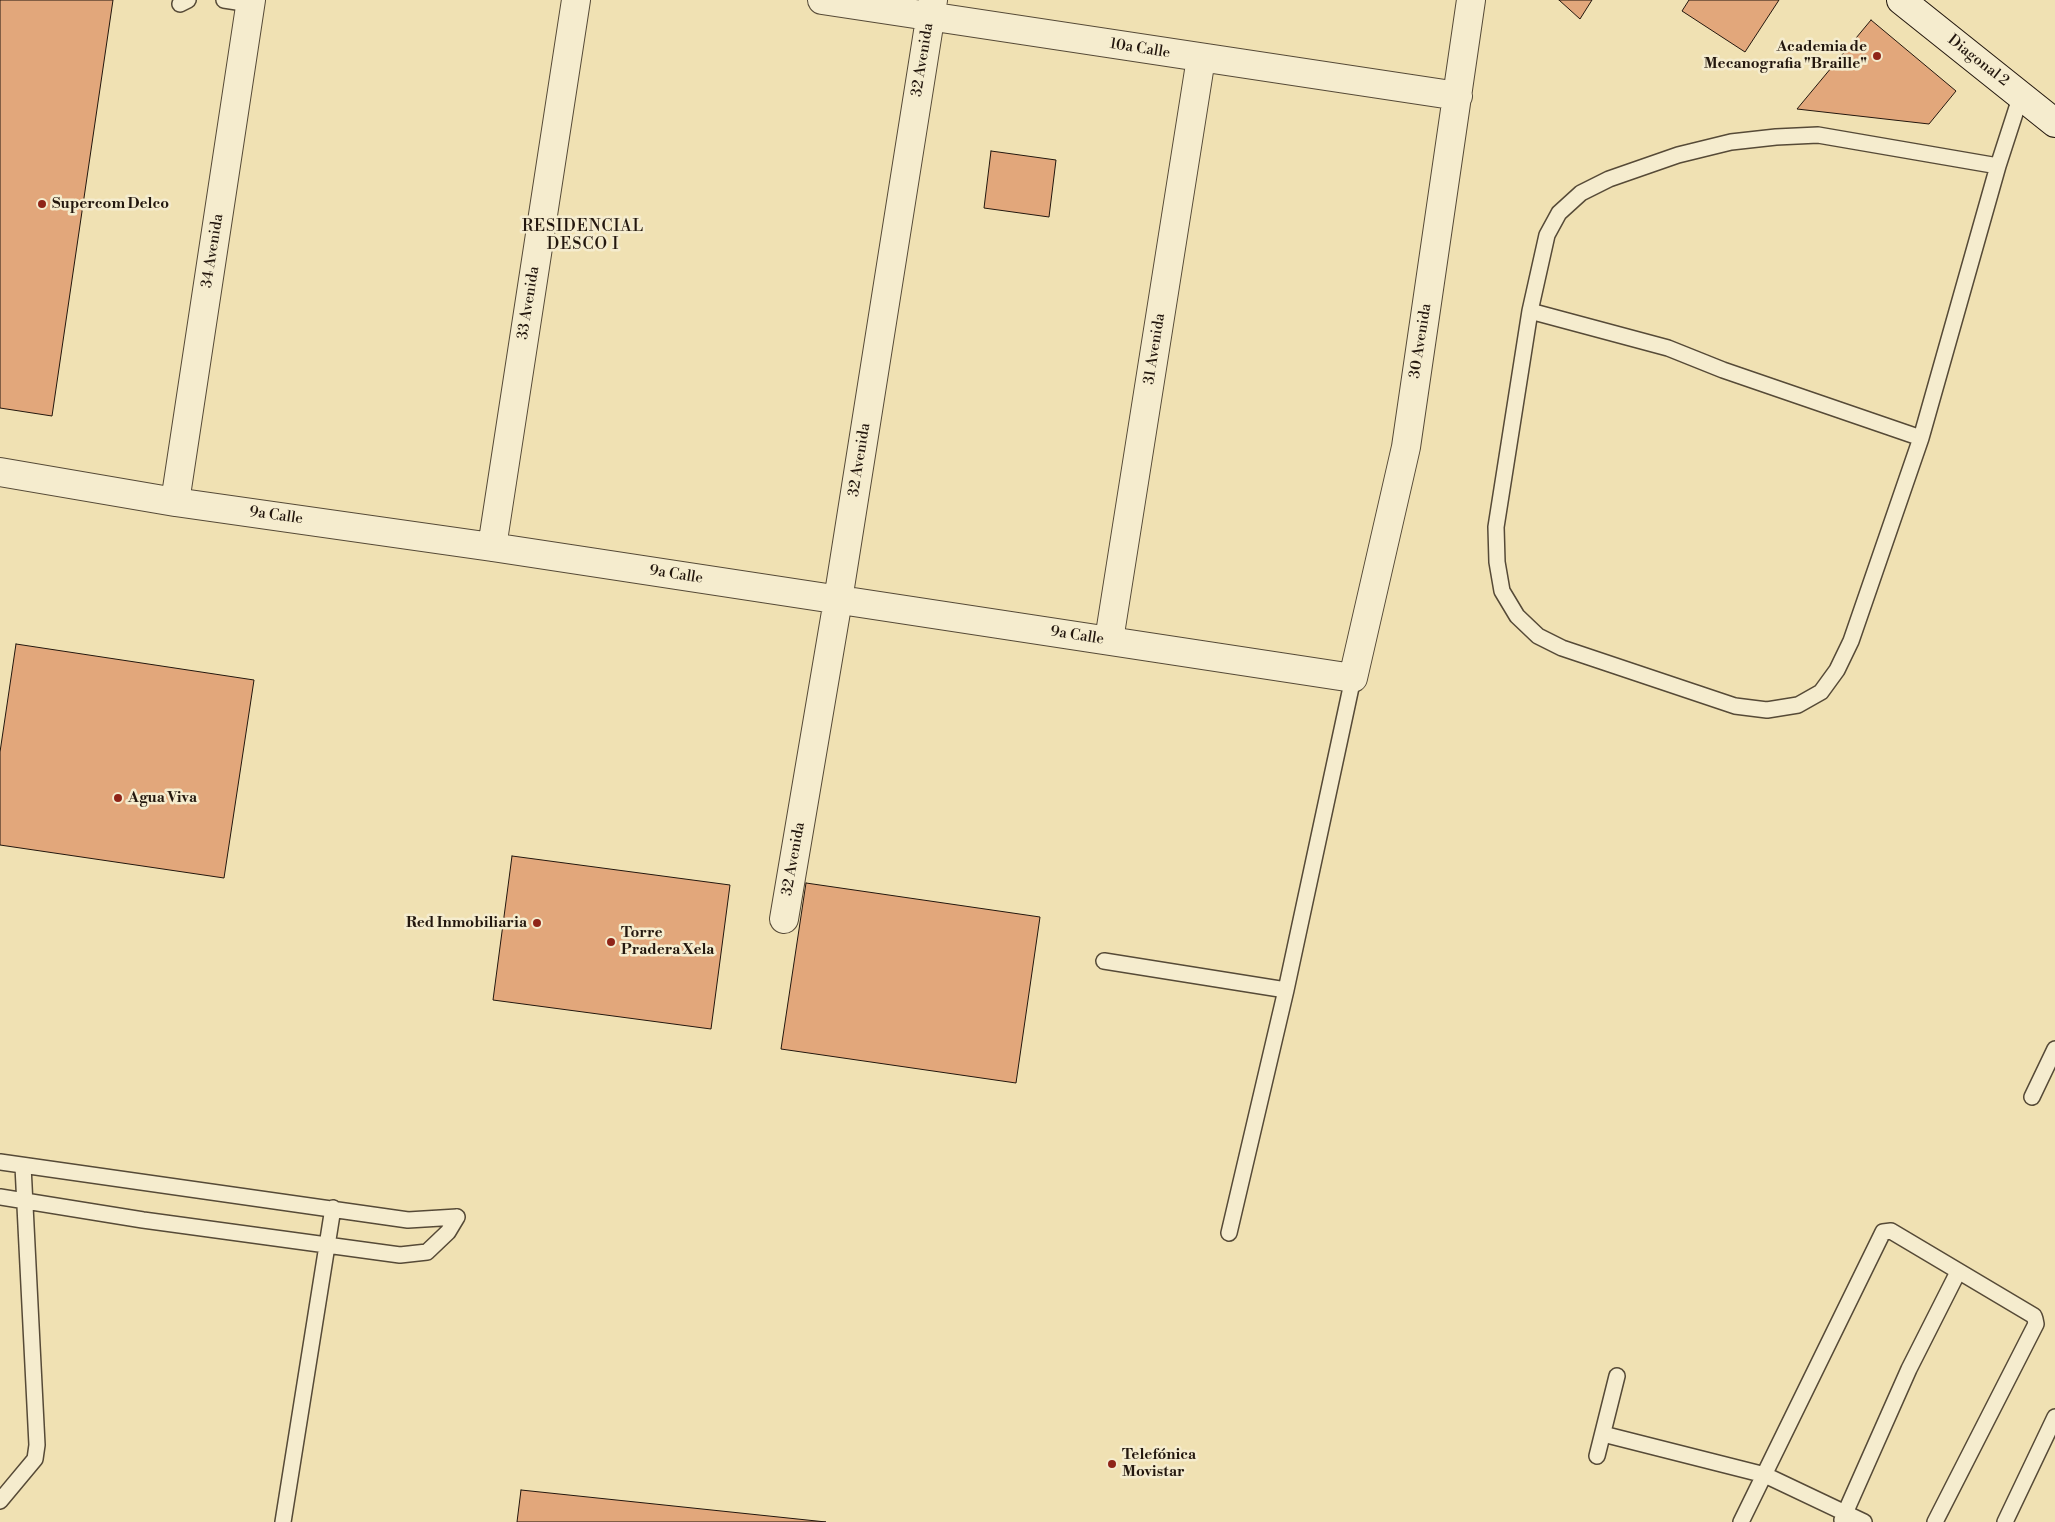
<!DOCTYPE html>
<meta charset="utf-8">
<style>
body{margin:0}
canvas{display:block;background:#f0e1b3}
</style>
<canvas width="2055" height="1522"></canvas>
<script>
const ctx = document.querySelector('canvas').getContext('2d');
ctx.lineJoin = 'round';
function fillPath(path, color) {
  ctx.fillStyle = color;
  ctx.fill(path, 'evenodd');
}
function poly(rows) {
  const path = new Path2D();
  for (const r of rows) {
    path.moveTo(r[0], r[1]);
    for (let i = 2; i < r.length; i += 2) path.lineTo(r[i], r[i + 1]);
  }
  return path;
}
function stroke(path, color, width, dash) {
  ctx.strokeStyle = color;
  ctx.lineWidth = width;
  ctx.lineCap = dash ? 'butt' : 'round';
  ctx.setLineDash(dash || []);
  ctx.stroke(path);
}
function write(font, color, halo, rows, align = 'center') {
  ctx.font = font + ' "Libre Bodoni",serif';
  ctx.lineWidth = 5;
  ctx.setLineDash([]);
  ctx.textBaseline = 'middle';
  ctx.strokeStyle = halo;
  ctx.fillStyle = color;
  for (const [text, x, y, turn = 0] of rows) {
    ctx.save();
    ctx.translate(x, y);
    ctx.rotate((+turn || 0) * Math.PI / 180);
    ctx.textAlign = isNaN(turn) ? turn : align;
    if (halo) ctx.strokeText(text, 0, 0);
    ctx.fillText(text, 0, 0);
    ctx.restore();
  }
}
const building = poly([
 [0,0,113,0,52,416,0,408,0,0],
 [1559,0,1592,0,1580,19,1559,0],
 [1689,0,1779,0,1745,52,1682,11,1689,0],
 [1871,20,1956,91,1929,124,1797,109,1871,20],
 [991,151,1056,160,1049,217,984,208,991,151],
 [16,644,254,680,224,878,0,845,0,752,16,644],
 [512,856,730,885,711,1029,493,1000,512,856],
 [806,883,1040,917,1016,1083,781,1049,806,883],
 [521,1490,826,1522,517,1522,521,1490]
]);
fillPath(building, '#e2a77b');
stroke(building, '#23170e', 1);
const lane = poly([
 [224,0,250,4],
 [180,4,188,0],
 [1998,166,1818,135,1776,137,1731,142,1678,155,1609,179,1581,193,1559,213,1547,235,1530,311,1496,527,1497,562,1502,591,1517,616,1538,636,1562,648,1735,706,1767,710,1798,705,1821,692,1837,670,1851,641,1921,438,1998,166,2021,95],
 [1530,311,1668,348,1723,370,1921,438],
 [1104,961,1286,990],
 [2032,1097,2055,1049],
 [0,1162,408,1220,457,1217],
 [0,1197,143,1220,400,1255,427,1252,448,1232,457,1217],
 [1229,1233,1286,990,1353,678],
 [1603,1434,1765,1475,1864,1522],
 [1597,1456,1617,1376],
 [0,1501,35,1459,37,1445,23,1166],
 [1842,1520,1909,1369,1958,1272],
 [283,1522,333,1208],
 [1741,1522,1883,1232,1891,1231,2034,1316,2035,1319,2036,1324,1935,1522],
 [2005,1522,2055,1417]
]);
const street = poly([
 [822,0,1458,96],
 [0,472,175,502,492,547,1353,678,1406,447,1471,0],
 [175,502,251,0],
 [492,547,576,0],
 [1109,640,1201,58],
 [784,919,838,600,933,0]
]);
const secondary = poly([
 [1901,0,2055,123]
]);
stroke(lane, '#564a37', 18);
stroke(street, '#564a37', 30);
stroke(secondary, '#23170e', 30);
stroke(lane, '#f5ecce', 15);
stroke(street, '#f5ecce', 28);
stroke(secondary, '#f5ecce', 28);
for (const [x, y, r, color] of [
 [1877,56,5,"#8f2418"],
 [42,204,5,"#8f2418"],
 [118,798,5,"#8f2418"],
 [537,923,5,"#8f2418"],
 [611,942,5,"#8f2418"],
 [1112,1464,5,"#8f2418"]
]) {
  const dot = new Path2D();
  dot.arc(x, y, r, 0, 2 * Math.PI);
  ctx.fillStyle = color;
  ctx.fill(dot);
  stroke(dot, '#f5ecce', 2);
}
write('bold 15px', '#23170e', '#f5ecce', [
 ["Academia de",1867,47,"right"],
 ["Mecanografia \"Braille\"",1867,64,"right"],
 ["Supercom Delco",52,204],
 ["Agua Viva",128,798],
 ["Red Inmobiliaria",527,923,"right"],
 ["Torre",621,933],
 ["Pradera Xela",621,950],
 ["Telefónica",1122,1455],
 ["Movistar",1122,1472]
], 'left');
write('15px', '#23170e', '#f5ecce', [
 ["10a Calle",1140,49,9],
 ["32 Avenida",923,60,-81],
 ["Diagonal 2",1978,61,38],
 ["34 Avenida",213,251,-81],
 ["33 Avenida",529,303,-81],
 ["30 Avenida",1421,341,-81],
 ["31 Avenida",1155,349,-81],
 ["32 Avenida",860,460,-81],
 ["9a Calle",276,516,8],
 ["9a Calle",676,575,9],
 ["9a Calle",1077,636,9],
 ["32 Avenida",794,859,-80]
]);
ctx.letterSpacing = '1px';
write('16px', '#23170e', '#f5ecce', [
 ["RESIDENCIAL",583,227],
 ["DESCO I",583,245]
]);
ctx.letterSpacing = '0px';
</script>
